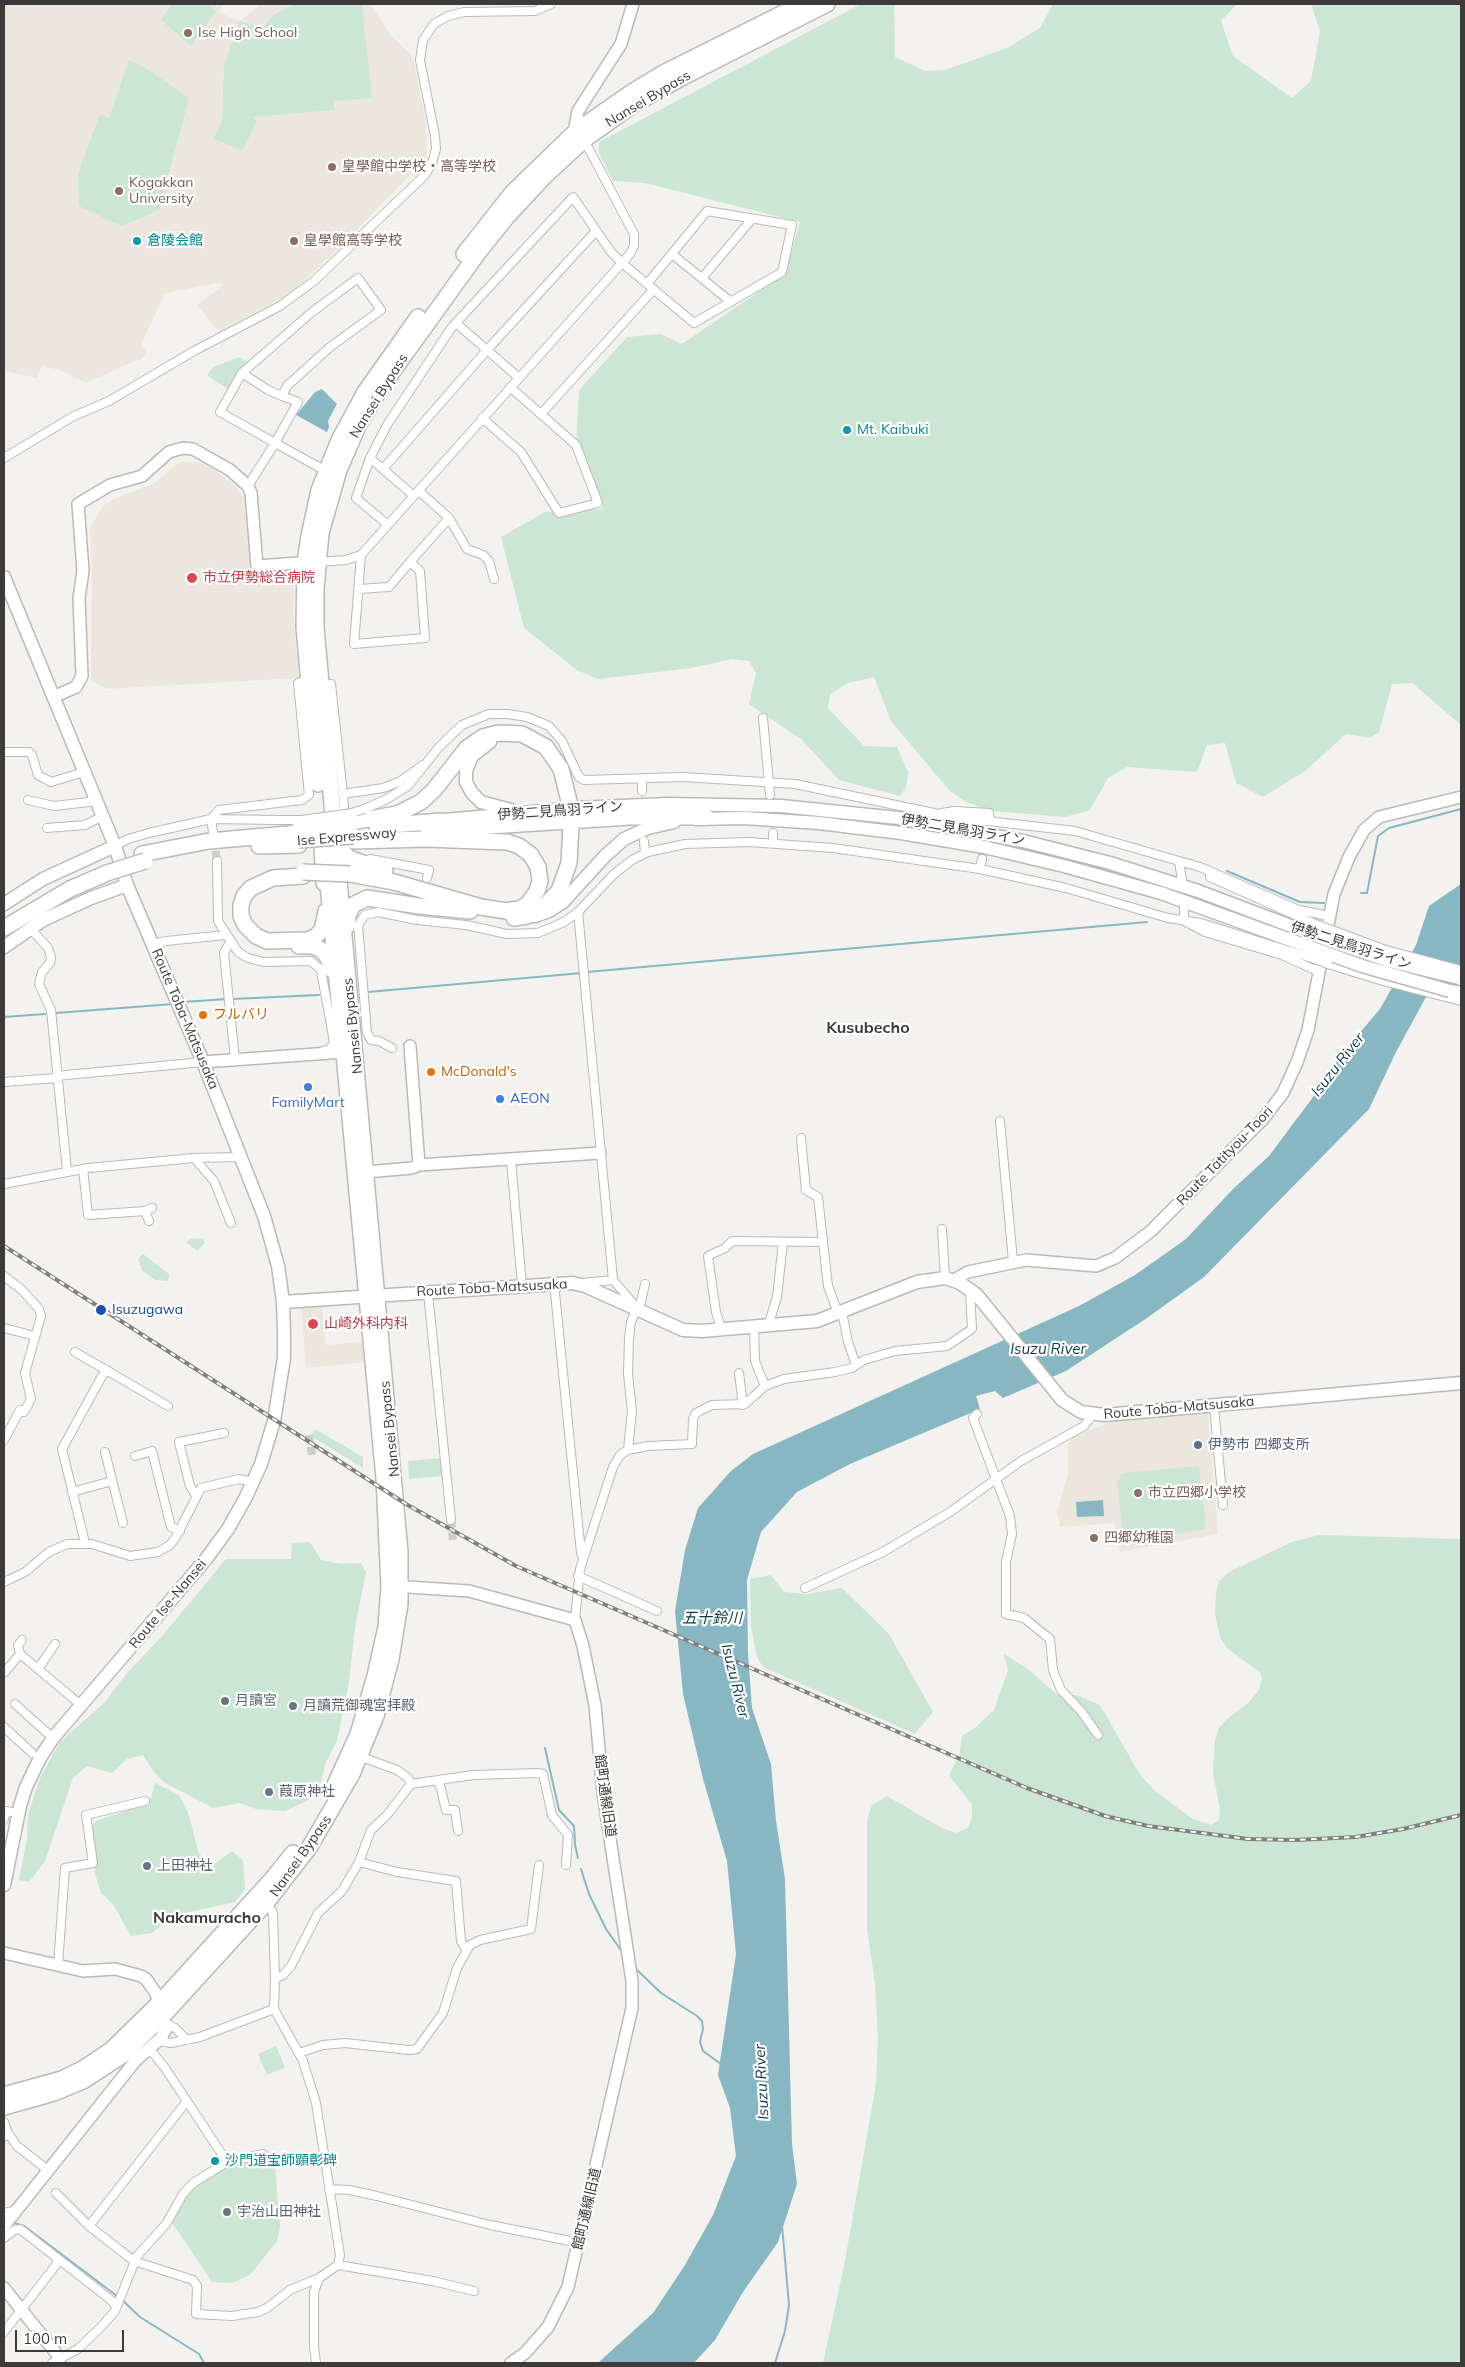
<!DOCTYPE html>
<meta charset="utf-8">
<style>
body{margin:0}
#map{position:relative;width:1465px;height:2367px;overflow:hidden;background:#f3f2ee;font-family:Mulish,sans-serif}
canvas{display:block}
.frame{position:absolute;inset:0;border:5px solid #3c3b3a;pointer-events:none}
.scale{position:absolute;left:15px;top:2330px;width:109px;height:22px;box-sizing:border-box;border:2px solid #3c3b3a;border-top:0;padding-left:6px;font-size:15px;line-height:18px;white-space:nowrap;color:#3c3b3a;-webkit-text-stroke:4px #fff;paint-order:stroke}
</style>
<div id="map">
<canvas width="1465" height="2367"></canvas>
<div class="frame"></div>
<div class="scale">100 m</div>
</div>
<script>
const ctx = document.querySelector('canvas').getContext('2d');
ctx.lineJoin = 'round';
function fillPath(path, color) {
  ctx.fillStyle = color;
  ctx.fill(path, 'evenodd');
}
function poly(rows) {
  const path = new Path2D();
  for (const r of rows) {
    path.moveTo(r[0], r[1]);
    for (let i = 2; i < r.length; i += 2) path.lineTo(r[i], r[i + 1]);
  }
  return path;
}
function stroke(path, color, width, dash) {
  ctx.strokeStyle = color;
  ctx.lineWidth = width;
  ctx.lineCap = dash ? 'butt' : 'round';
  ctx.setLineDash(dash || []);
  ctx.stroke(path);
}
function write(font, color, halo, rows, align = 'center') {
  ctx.font = font + ' Mulish,"Noto Sans JP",sans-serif';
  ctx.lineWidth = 4.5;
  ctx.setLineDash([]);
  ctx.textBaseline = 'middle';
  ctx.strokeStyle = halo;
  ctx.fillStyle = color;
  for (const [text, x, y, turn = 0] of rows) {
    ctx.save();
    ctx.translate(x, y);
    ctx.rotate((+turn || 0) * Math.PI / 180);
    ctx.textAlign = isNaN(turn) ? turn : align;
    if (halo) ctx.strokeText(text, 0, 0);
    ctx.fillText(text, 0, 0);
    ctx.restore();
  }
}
fillPath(poly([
 [4,4,223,4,218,12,240,21,261,4,370,4,390,34,413,57,426,124,427,158,337,250,292,292,219,332,197,305,222,286,219,283,165,293,141,345,147,353,140,361,137,360,86,383,60,370,42,366,37,378,4,371,4,374],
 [183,462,200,462,211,467,236,486,244,499,253,575,286,573,294,581,293,614,299,678,106,689,91,679,92,567,90,528,103,506,116,498,155,483,176,465],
 [322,1304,326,1345,362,1342,364,1362,306,1368,301,1306],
 [1159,1412,1208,1412,1218,1534,1120,1552,1115,1523,1060,1527,1057,1512,1068,1474,1068,1443,1073,1436,1114,1421]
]), '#ebe7dd');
fillPath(poly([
 [172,4,207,4,216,11,191,46,161,20],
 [294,4,362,4,372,98,334,101,334,110,252,117,257,121,242,151,214,138,222,121,224,65,240,21,262,29,272,16],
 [861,4,894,4,895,57,925,71,945,70,1007,48,1040,28,1053,4,1237,4,1221,21,1233,56,1292,98,1311,81,1320,31,1311,4,1461,4,1461,725,1412,683,1392,684,1379,732,1370,738,1346,734,1305,771,1263,797,1236,783,1225,743,1207,745,1197,772,1127,767,1108,778,1090,810,1065,817,991,811,966,802,950,791,891,721,874,677,848,683,830,694,828,708,864,746,897,747,908,772,906,787,900,796,839,780,801,739,749,704,756,673,749,661,732,659,691,668,598,679,577,670,524,628,501,537,545,512,603,509,576,445,579,390,627,337,661,334,682,344,785,274,800,222,645,183,613,181,599,153,599,142],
 [129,60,144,67,189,98,159,210,122,226,79,206,78,174,100,114,109,118],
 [240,357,249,363,234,377,228,389,207,375,213,367],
 [203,1238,205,1243,197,1251,186,1242,190,1239],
 [143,1254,169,1274,168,1281,155,1280,142,1270,138,1259],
 [315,1429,363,1457,363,1468,311,1436],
 [441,1458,442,1476,409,1479,408,1461],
 [1199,1466,1206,1529,1124,1542,1117,1484,1122,1473],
 [1319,1535,1461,1539,1461,2363,823,2363,845,2261,876,2084,878,2037,875,1984,867,1928,867,1820,872,1805,887,1796,940,1827,956,1833,968,1828,972,1817,972,1805,949,1775,959,1756,962,1736,976,1727,994,1710,1008,1670,1004,1654,1029,1670,1056,1694,1076,1695,1100,1705,1140,1775,1156,1792,1193,1819,1211,1825,1219,1820,1220,1810,1213,1772,1215,1740,1219,1728,1226,1720,1248,1703,1259,1690,1262,1679,1260,1672,1228,1649,1220,1637,1215,1614,1216,1592,1219,1581,1229,1572,1292,1542],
 [310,1542,321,1560,341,1564,361,1563,366,1572,355,1627,349,1682,337,1741,326,1762,317,1796,285,1811,256,1809,240,1803,213,1808,165,1783,153,1771,143,1755,127,1759,112,1773,87,1766,73,1778,45,1861,29,1882,19,1880,27,1839,28,1815,40,1778,60,1742,104,1703,127,1673,163,1635,226,1559,291,1559,292,1543],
 [771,1575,784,1592,807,1594,842,1588,889,1634,933,1712,915,1734,763,1667,757,1657,751,1627,750,1579],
 [155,1783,179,1795,189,1815,198,1851,209,1868,232,1851,243,1860,245,1889,235,1902,189,1912,166,1921,152,1933,131,1936,113,1904,101,1893,95,1873,95,1847,92,1827,96,1821,145,1804,151,1798],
 [276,2046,285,2067,267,2075,258,2054],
 [260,2157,275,2163,280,2227,277,2241,250,2275,232,2283,212,2282,171,2221,180,2203,193,2187,228,2163]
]), '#cbe6d3');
fillPath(poly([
 [322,389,337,404,328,421,329,427,327,432,296,415,315,392],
 [1461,884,1461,964,1426,997,1396,1052,1369,1109,1204,1277,1147,1318,1066,1371,1003,1398,995,1391,976,1396,980,1409,850,1464,797,1492,761,1532,747,1580,748,1653,752,1708,771,1764,776,1821,785,1879,792,2144,797,2184,778,2242,743,2292,715,2340,694,2363,598,2363,653,2313,685,2265,713,2215,736,2156,730,2108,718,2075,736,1954,727,1861,703,1779,683,1694,675,1611,685,1550,698,1508,731,1471,753,1454,1079,1306,1135,1275,1186,1239,1234,1188,1269,1156,1325,1081,1340,1056,1380,1009,1416,945,1429,906],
 [1103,1500,1104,1516,1077,1517,1076,1502]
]), '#87b7c2');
stroke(poly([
 [1227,871,1300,902,1324,903],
 [1361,893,1367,893,1378,836,1389,828,1461,809],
 [587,972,1147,922],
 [368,992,582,973],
 [232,999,319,995],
 [182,1002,227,999],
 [56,1013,173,1004],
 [4,1017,45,1014],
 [545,1748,559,1810,574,1826,575,1845,578,1858],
 [581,1869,589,1894,606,1929,623,1953],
 [634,1967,661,1993,697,2016,702,2021,703,2029,700,2042,703,2051,721,2064],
 [14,2223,24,2226,117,2296],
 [121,2299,140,2317,199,2354,204,2363],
 [775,2363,785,2331,789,2305,782,2225]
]), '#87b7c2', 2);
stroke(poly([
 [214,839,217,861],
 [982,859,990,818],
 [309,1435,312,1456],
 [451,1520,453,1542]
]), '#cecdca', 8, [8, 4]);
const street = poly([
 [672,254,731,302],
 [358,278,381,310,330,347,287,386,282,396,298,402,275,443,220,412,242,373,312,312,358,278],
 [702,278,752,219],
 [456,323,518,377],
 [242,373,268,390,282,396],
 [541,414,654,289],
 [482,418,521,452,559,513,598,503,576,445,510,387],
 [4,458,72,417,109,401,194,351,280,306,314,281,425,175,432,163,436,149,435,136,420,60,423,40,434,24,448,16,464,12,535,11,551,4],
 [370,458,414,496],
 [383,469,487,350,596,231],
 [248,486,275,443,326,471],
 [449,518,467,549,483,555,489,561,494,579],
 [388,525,356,498,370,458,387,425,452,327,573,197,611,252,622,263,694,323,782,272,792,225,707,211,647,284],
 [361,555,354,644,425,638,420,571,410,562,449,518,419,491],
 [318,562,346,560,361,555,630,254,634,246,634,234,584,140],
 [359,589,389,587,410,562],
 [321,685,331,684,343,794,383,788,399,782,423,765],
 [763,718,770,795],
 [6,752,29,752,32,755,38,775,51,782,84,772],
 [642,778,642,791],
 [343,794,345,820],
 [28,800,54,806,97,801],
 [364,809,385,800,408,786,439,747,462,725,489,714,508,714,527,717,549,726,562,741,579,777,584,780,683,777,795,784,953,817,1075,831,1200,867,1299,910,1329,916],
 [942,813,955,811,989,813,990,818],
 [47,828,85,825,103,816],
 [213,832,211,819,278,820],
 [773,833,773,843],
 [644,841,645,853],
 [115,846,128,839,149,833,211,819,219,810,302,800,309,795,298,683,309,679],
 [370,859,429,870,427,878],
 [217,861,218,921,238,952,248,958,263,962,311,961,321,970,334,1042,330,1049,323,1051],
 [1179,861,1182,880],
 [980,869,982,859],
 [1210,877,1313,923],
 [1184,906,1184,921,1205,932,1282,955,1320,972],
 [578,912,613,1280,637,1308,631,1322,629,1338,628,1374,632,1411,628,1450],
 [30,928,48,948,51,957,50,963,42,972,39,984,51,1010,67,1171],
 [230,942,224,953,235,1059],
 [153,944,166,941,226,935],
 [1328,964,1383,981,1461,1001],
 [392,1048,379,1041,371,1040,367,1033,358,925,365,915,378,912,417,920,466,925,507,934,538,933,564,922,578,912,614,874,632,860,648,852,685,844,749,842,833,848,980,869,1066,888,1168,918,1201,923,1315,959],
 [56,1076,203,1062],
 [4,1082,57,1078],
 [1000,1121,1013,1261],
 [801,1138,806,1190,818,1197,828,1286,838,1313],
 [194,1158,214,1181,231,1223],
 [511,1160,522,1285],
 [83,1169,88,1215,145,1211,152,1208],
 [4,1184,88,1168,194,1158,241,1157],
 [145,1211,149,1221],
 [942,1229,945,1278],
 [4,1276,22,1290,39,1309,41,1316,25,1373,31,1399,24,1412,20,1410,4,1440],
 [554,1283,581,1553,583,1558],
 [582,1283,613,1280],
 [428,1293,451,1520],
 [639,1310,645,1284],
 [842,1312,848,1342,856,1365],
 [768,1326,777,1297,783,1242],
 [754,1327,755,1361,765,1386],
 [4,1328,31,1335],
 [721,1328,716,1312,708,1256,725,1248,732,1241,822,1242],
 [75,1352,168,1406],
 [739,1373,743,1405],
 [1214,1406,1223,1505],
 [977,1414,973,1418,1010,1516,1012,1534,1006,1562,1006,1614,1024,1618,1050,1639,1053,1670,1061,1690,1081,1711,1098,1735],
 [105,1452,123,1523],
 [135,1456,152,1451,171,1527,180,1531],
 [72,1492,112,1481],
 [196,1496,190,1486,179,1442,224,1433],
 [85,1543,62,1449,102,1376,107,1370],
 [578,1576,657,1611],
 [4,1582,25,1572,49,1552,67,1544,92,1544,130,1556,158,1552,170,1545,176,1537,201,1488,239,1479,253,1482],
 [805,1588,883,1552,950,1512,1021,1461,1084,1426,1093,1414],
 [575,1620,580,1569,613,1467,620,1455,628,1450,648,1446,692,1444,693,1419,696,1413,712,1405,745,1404,765,1386,784,1379,835,1372,852,1368,864,1360,895,1351,947,1346,972,1329,970,1290],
 [22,1640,18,1645,20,1654,81,1705],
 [38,1669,55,1644],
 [5,1672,20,1654],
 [15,1704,53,1738],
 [4,1727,32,1753],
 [367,1759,397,1770,408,1778,411,1784],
 [436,1781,440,1785,446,1810,455,1810,458,1831],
 [4,1819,6,1811,19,1813],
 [359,1862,371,1830,387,1815,411,1784,473,1775,537,1773,543,1774,552,1815,568,1835,566,1865],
 [265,1900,273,1913,275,1979],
 [58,1965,65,1868,93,1863,86,1815,145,1801],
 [166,2024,175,2028,187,2040],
 [158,2041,171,2043,200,2037,274,2009],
 [299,2053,323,2045,345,2043,409,2050,417,2049,443,2013,457,1968,470,1945,480,1940,531,1929,539,1865],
 [4,2122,8,2133,4,2137],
 [8,2133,17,2146,49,2171],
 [227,2162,263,2154,274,2162],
 [329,2189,349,2190,377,2196,490,2225,580,2243],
 [56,2193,89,2226,134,2261,193,2280,197,2286,196,2314,232,2316,258,2312,267,2308,290,2290,319,2278],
 [4,2213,18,2210],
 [89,2226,187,2101],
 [4,2238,14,2230,20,2229,106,2296,114,2303,116,2308],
 [338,2265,433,2281,474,2291],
 [4,2332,56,2265,57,2259],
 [52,2363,78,2349,101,2327,115,2311,137,2256,166,2224,183,2194,193,2183,227,2162,165,2068,149,2048],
 [316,2363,314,2347,314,2292,319,2278,338,2265,340,2255,316,2103,303,2061,274,2009,275,1979,283,1975,291,1966,318,1913,342,1891,359,1862,397,1872,456,1881,461,1941,466,1949]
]);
const secondary = poly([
 [580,136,575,127,578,111,621,44,633,4],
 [53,697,76,687,82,676,79,598,83,571,78,504,110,485,142,476,169,452,183,448,193,449,230,470,248,486,251,493,257,566,313,562],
 [410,1046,419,1165],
 [203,1062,344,1052],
 [366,1172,412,1168,419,1165,600,1153],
 [954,1280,968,1272,1026,1260,1096,1266,1115,1258,1151,1231,1263,1119,1283,1093,1297,1062,1308,1030,1334,894,1349,857,1364,830,1379,817,1461,797],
 [392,1586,469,1591,575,1620,583,1646,595,1705,603,1793,632,1981,632,2008,568,2287,548,2327,525,2353,511,2363],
 [4,1953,83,1971,115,1969,141,1976,146,1979,155,1992,164,2015,166,2029,161,2038,136,2060,4,2226],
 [4,2288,60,2358]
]);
const primary = poly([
 [4,577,115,846,127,885,203,1062,264,1216,278,1266,283,1302,284,1332,284,1358,274,1421,261,1464,246,1497,228,1529,206,1559,53,1738,40,1758,26,1787,20,1806,4,1885],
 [490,742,472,756,466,771,466,782,472,793,481,802,511,810],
 [696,819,744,818,819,823,901,833,984,847,1064,866,1161,893,1318,950],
 [445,820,576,808,667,804,781,806,898,818,1023,841,1110,863,1198,891,1320,937],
 [4,904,43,879,115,846],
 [535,916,549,911,563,902,605,856,624,839,648,828,674,822],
 [4,947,43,920,91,898,127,885],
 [1450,991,1461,993],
 [283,1302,572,1283,585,1286,683,1330,702,1331,817,1321,917,1282,945,1278,960,1283,977,1295,1062,1400,1081,1412,1105,1415,1461,1383]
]);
const highway = poly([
 [464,254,512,193,576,131,632,92,665,72,801,4],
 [318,784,304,627,305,563,309,536,319,490,339,440,365,392,418,317],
 [352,822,397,814,421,802,434,790,467,748,483,737,498,733,522,734,546,747,561,769,569,801],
 [321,826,324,883],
 [377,826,442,821],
 [428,830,629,817,706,817],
 [339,838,343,852,349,858,385,871],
 [259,846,299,845],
 [142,854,209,841,299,833],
 [327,874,384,1478,389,1586,386,1627,375,1676,358,1734,333,1789],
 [350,874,394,882,481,907,506,911,519,909,528,904,537,891,540,881,538,867,531,855,519,846,507,842,426,839,354,841],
 [303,876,273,878,251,888,244,896,241,905,241,916,245,925,256,936,267,941,307,940,315,937,322,930,326,911],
 [514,918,527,916,542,909,559,891,569,863,571,825],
 [347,926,348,915,353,905,367,898,419,906,470,911],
 [4,928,70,889],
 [299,946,312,946,320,949,327,956,332,970],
 [4,2095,62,2079,84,2068,111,2050,160,2002,273,1878,293,1853],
 [4,2107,54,2093,83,2081,123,2055,164,2015,267,1902,309,1848,352,1774,376,1716,391,1659,400,1604,400,1552,316,628,316,589,321,533,339,470,359,424,380,389,478,253,506,218,545,176,584,140,636,103,683,77,827,4]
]);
stroke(street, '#bab9b6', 10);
stroke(secondary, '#bab9b6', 14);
stroke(primary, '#bab9b6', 15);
stroke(highway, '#bab9b6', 18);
stroke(street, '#fff', 8);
stroke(secondary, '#fff', 11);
stroke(primary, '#fff', 12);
stroke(highway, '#fff', 15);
const rail = poly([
 [4,1246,406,1504,516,1566,1027,1788,1105,1816,1148,1826,1248,1839,1296,1840,1356,1837,1403,1829,1461,1815]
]);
stroke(rail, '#81807e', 4);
stroke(rail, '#fff', 2, [5.5]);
const streetBridge = poly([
 [278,820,302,820,352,813,364,809],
 [1313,923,1383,949,1461,970],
 [1315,959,1328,964]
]);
const primaryBridge = poly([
 [1320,937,1389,961,1459,978],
 [1318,950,1362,966,1450,991]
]);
const highwayBridge = poly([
 [299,829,352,822],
 [299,840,353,836],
 [303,872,350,874],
 [70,889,107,873,145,861]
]);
stroke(streetBridge, '#bab9b6', 10, []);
stroke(primaryBridge, '#bab9b6', 15, []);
stroke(highwayBridge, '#bab9b6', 18, []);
stroke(streetBridge, '#fff', 8);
stroke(primaryBridge, '#fff', 12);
stroke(highwayBridge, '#fff', 15);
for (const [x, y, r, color] of [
 [188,33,5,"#8d6e63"],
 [332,167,5,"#8d6e63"],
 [119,191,5,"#8d6e63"],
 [137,241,5,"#0f9aa8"],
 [294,241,5,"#8d6e63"],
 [847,430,5,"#0f9aa8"],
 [192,578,6,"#e0444e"],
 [203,1015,5,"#e8710a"],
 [431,1072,5,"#e8710a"],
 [308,1087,5,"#3f7fe0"],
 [500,1099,5,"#3f7fe0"],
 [101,1310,6,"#1a4fb4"],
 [313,1324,6,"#e0444e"],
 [1198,1445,5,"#5c6f8a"],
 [1138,1493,5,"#8d6e63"],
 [1094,1538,5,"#8d6e63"],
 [225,1701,5,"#6b7280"],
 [293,1706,5,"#6b7280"],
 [269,1792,5,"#6b7280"],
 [147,1866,5,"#6b7280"],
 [215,2161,5,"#0f9aa8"],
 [227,2212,5,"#6b7280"]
]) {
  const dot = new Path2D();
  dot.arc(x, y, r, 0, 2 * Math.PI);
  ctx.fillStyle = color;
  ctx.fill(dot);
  stroke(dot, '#fff', 2);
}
write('14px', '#785e54', '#fff', [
 ["Ise High School",198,33],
 ["皇學館中学校・高等学校",342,167],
 ["Kogakkan",129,183],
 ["University",129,199],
 ["皇學館高等学校",304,241],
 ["市立四郷小学校",1148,1493],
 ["四郷幼稚園",1104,1538]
], 'left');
write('14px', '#3c3b3a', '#fff', [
 ["Nansei Bypass",648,99,-31],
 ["Nansei Bypass",379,396,-58],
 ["伊勢二見鳥羽ライン",560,811,-4],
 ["伊勢二見鳥羽ライン",963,830,10],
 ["Ise Expressway",347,837,-5],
 ["伊勢二見鳥羽ライン",1351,946,18],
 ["Route Toba-Matsusaka",185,1019,67],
 ["Nansei Bypass",353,1026,-96],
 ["Route Tatityou-Toori",1225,1156,-46],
 ["Route Toba-Matsusaka",492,1288,-3],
 ["Route Toba-Matsusaka",1179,1408,-5],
 ["Nansei Bypass",390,1429,-96],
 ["Route Ise-Nansei",168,1604,-50],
 ["館町通線旧道",605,1796,82],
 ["Nansei Bypass",301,1856,-55],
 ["館町通線旧道",587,2209,-77]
]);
write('14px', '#0d838f', '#fff', [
 ["倉陵会館",147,241],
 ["Mt. Kaibuki",857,430],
 ["沙門道宝師顕彰碑",225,2161]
], 'left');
write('14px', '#be3a42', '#fff', [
 ["市立伊勢総合病院",203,578],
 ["山崎外科内科",324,1324]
], 'left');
write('14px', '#c56008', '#fff', [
 ["フルバリ",213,1015],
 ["McDonald's",441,1072]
], 'left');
write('14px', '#366cbe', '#fff', [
 ["AEON",510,1099],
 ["FamilyMart",308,1103,"center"]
], 'left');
write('14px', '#164399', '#fff', [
 ["Isuzugawa",112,1310]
], 'left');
write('14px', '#4e5e75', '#fff', [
 ["伊勢市 四郷支所",1208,1445]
], 'left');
write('14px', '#5b616d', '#fff', [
 ["月讀宮",235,1701],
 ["月讀荒御魂宮拝殿",303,1706],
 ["葭原神社",279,1792],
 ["上田神社",157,1866],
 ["宇治山田神社",237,2212]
], 'left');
write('italic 15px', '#0d3b43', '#fff', [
 ["Isuzu River",1338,1065,-52],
 ["Isuzu River",1048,1349],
 ["五十鈴川",712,1618],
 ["Isuzu River",735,1681,76],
 ["Isuzu River",762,2082,-93]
]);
write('bold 16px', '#3c3b3a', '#fff', [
 ["Kusubecho",868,1028],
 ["Nakamuracho",207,1918]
]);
</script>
